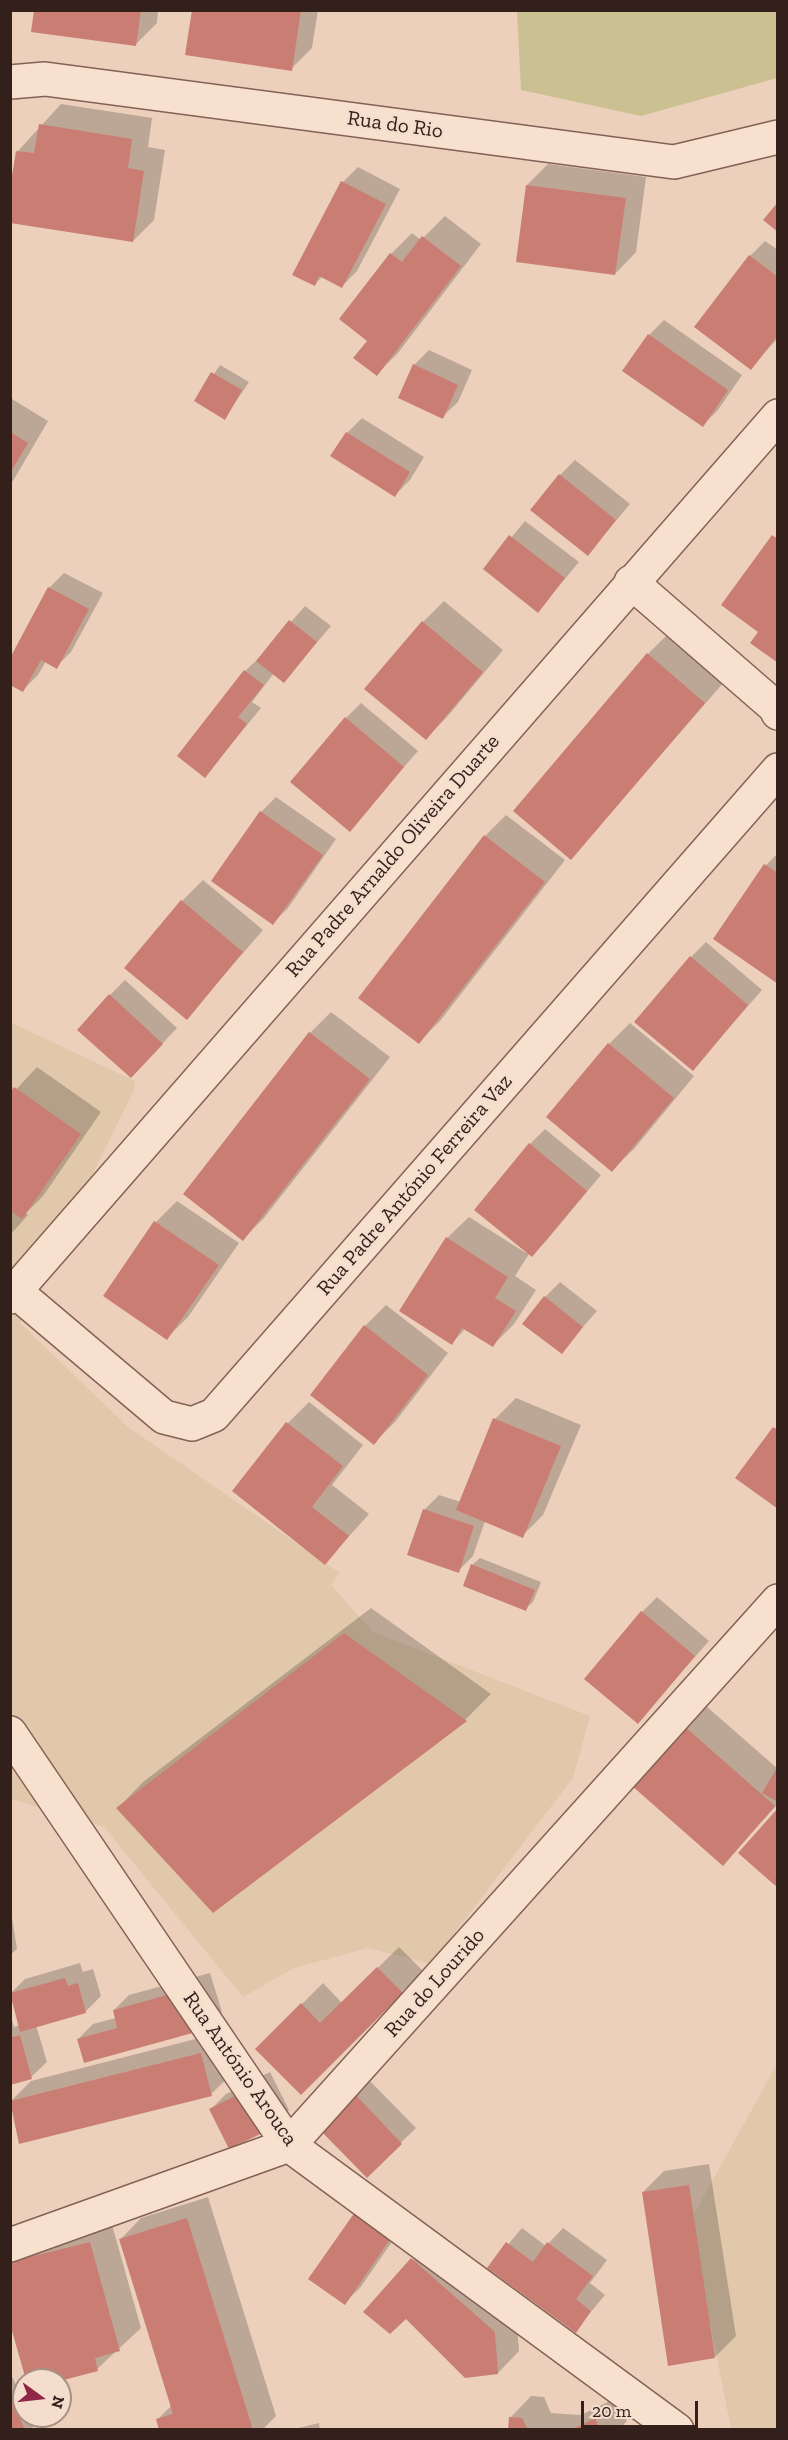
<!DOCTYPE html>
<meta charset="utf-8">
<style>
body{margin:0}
#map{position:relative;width:788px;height:2440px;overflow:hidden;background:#ecd0bc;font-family:"Zilla Slab",serif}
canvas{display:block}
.frame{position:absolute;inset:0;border:12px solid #33201b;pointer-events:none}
.north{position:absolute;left:12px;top:2368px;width:60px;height:60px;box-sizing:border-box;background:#f4ddcc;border:2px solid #a79185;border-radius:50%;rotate:105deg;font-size:16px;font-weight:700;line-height:24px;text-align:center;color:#33201b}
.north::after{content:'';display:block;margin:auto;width:21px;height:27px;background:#912747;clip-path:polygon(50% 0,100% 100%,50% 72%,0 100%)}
.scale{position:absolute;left:581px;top:2401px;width:117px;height:27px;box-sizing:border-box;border:3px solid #33201b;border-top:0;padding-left:8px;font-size:18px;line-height:21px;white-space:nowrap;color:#33201b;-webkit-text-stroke:4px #f4ddcc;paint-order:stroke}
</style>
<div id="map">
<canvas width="788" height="2440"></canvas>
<div class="frame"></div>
<div class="north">N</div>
<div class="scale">20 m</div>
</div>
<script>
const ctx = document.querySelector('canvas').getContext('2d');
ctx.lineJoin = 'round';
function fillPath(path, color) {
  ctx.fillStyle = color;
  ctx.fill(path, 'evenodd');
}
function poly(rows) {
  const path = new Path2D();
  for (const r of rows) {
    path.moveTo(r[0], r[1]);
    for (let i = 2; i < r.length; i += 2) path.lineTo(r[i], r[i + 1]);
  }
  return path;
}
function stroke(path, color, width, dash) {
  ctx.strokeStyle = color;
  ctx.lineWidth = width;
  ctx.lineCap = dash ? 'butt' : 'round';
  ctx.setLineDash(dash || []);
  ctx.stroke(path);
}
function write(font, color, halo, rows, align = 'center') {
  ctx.font = font + ' "Zilla Slab",serif';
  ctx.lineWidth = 5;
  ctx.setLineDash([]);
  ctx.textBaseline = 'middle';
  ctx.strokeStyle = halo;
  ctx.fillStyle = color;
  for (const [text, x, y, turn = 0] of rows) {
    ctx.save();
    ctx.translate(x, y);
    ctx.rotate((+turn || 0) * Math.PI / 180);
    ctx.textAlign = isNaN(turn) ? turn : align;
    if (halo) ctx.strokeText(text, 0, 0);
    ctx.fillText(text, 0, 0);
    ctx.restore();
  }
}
fillPath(poly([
 [10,1022,135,1081,134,1090,20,1323,128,1427,340,1573,331,1585,373,1632,590,1716,573,1778,431,1964,368,1948,294,1968,243,1997,104,1827,11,1799],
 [777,2064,777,2429,731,2429,690,2221]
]), '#e2c8aa');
fillPath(poly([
 [517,11,777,11,777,78,641,116,521,90]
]), '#cac091');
fillPath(poly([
 [35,10,158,10,157,23,135,45],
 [193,10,318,10,312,48,291,69],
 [61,104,152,118,148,147,165,150,154,220,133,241,18,151],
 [548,164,646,177,636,252,615,274,527,185],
 [358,167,400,189,357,271,342,286,323,276,314,285,343,182],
 [445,216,481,244,398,353,377,374,369,340,391,254,412,233,421,240],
 [765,241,778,250,778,338,751,368,750,256],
 [664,320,742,375,718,410,703,425,649,335],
 [429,350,472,370,458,402,442,417,414,365],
 [220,365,249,382,225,418,196,401],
 [12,399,48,421,10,486,10,401],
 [362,418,424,457,410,480,395,495,347,433],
 [575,460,630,504,588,554,560,475],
 [525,521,579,562,538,611,485,569],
 [64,573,103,593,71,652,56,667,46,661,38,675,23,690,49,588],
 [444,601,503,650,447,717,426,738,423,622],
 [305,606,331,626,284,681,274,673,252,702,261,708,205,776,179,756,245,671,261,656],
 [669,633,725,681,571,858,648,654],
 [361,703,418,751,349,830,346,718],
 [276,797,336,839,288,908,273,923,261,812],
 [506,815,565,860,440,1021,419,1042,485,836],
 [778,853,778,981,766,865],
 [203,880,263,930,187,1018,182,901],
 [706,942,762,990,693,1069,691,957],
 [125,980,177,1028,146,1061,110,995],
 [331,1012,390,1057,264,1218,243,1239,310,1033],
 [630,1023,694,1076,634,1149,612,1170,549,1117,609,1044],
 [37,1067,101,1112,43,1196,26,1213,28,1215,10,1235,10,1096],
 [545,1129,601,1175,547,1240,532,1255,529,1254,515,1276,536,1290,514,1324,493,1345,466,1328,452,1343,447,1238,469,1217,526,1253,530,1144],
 [177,1201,239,1243,188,1317,167,1338,105,1296,156,1222],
 [560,1282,597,1311,561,1352,545,1297],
 [386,1305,448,1353,395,1422,374,1443,312,1395,365,1326],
 [516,1398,581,1425,543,1515,522,1536,485,1521,473,1556,458,1571,424,1510,439,1495,461,1502,495,1419],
 [309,1402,363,1445,332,1485,369,1514,325,1563,234,1491,288,1423],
 [480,1558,541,1582,533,1602,525,1609,472,1565],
 [657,1597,709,1641,638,1722,642,1612],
 [371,1608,491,1694,466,1719,213,1911,118,1808,143,1782],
 [706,1706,778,1769,778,1804,723,1864,634,1785],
 [10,1905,17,1949,10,1955],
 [399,1947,423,1971,301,2092,257,2049,323,1983,342,2003],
 [80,1963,83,1972,93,1969,101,1996,86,2011,36,2025,47,2062,31,2077,10,2083,10,2013,14,2027,20,2025,10,1994,25,1979],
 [210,1973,222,2012,206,2027,78,2039,93,2024,116,2018,114,2010,129,1995],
 [223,2032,233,2073,211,2094,10,2102,31,2081],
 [270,2072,289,2110,274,2125,211,2109,226,2094],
 [369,2080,416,2128,367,2176,320,2128],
 [709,2164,736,2336,715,2357,643,2192,664,2171],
 [208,2197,276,2416,262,2430,161,2430,158,2419,172,2405,120,2240,141,2218],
 [111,2221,141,2328,97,2369,10,2322,10,2248],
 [405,2223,360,2288,344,2303,310,2279],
 [522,2228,546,2246,563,2228,607,2260,590,2283,605,2295,575,2331,489,2267],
 [433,2238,516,2311,519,2351,498,2373,406,2317,365,2312],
 [10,2372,24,2403,24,2416,30,2416,34,2426,30,2430,10,2430],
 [531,2396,544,2397,551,2413,581,2415,616,2398,627,2421,618,2430,509,2430,510,2418],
 [319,2423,320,2430,290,2430]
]), '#0003');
fillPath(poly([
 [34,10,141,10,136,46,31,32],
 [192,10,301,10,292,71,185,55],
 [39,124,132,139,128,168,144,171,133,242,10,223,10,188,16,151,34,153],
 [341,181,386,204,342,288,319,276,315,286,292,275],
 [526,185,626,198,615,275,516,262],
 [778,202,778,232,763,220],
 [422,236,461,266,377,376,353,358,367,341,339,319,390,253,402,262],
 [749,255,778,277,778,335,751,370,694,327],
 [648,334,728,390,703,427,622,371],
 [413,364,458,385,443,419,398,398],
 [211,372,242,390,225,420,194,401],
 [10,432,28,443,10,473],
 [346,432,410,472,395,497,330,456],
 [559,474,616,520,588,556,530,510],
 [509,535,565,578,538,613,483,569],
 [772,535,778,539,778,663,750,643,758,632,721,605],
 [48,587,89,609,57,669,41,660,23,692,10,685,10,658],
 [289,620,317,642,284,683,256,661],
 [422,621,483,672,426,740,364,689],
 [647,653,705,703,571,860,513,811],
 [244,670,264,685,238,717,247,724,205,778,177,756],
 [345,717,404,767,350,832,290,782],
 [260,811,323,855,273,925,211,881],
 [484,835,545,882,419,1044,358,998],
 [764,864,778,873,778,984,713,939],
 [181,900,243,952,187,1020,124,968],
 [690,956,748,1005,693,1071,634,1022],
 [109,994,163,1044,131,1078,77,1030],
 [309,1032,370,1079,243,1241,183,1194],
 [608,1043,674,1098,612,1172,546,1117],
 [14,1087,81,1134,22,1219,10,1210,10,1093],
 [529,1143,587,1191,532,1257,474,1210],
 [154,1221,219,1265,167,1340,103,1296],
 [446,1237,508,1277,495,1298,516,1311,493,1347,462,1328,452,1345,399,1311],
 [544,1296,583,1327,562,1354,522,1324],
 [364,1325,428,1375,374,1445,310,1395],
 [493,1418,561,1446,523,1538,456,1510],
 [286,1422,343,1466,312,1507,349,1536,325,1565,232,1491],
 [773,1427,778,1430,778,1509,735,1478],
 [423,1509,474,1526,459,1573,407,1555],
 [471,1564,535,1590,526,1611,463,1586],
 [641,1611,695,1656,638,1724,584,1679],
 [344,1633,467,1721,213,1913,116,1808],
 [684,1726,775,1806,723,1866,631,1785],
 [778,1766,778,1802,762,1793],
 [778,1808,778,1888,738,1853],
 [377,1967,403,1993,301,2095,255,2049,301,2003,320,2023],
 [65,1978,68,1986,78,1983,86,2013,20,2032,10,1993],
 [196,1987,207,2029,84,2063,77,2039,117,2028,113,2010],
 [20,2035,32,2079,10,2085,10,2038],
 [201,2053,212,2096,19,2144,10,2101],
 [255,2086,275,2127,229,2149,209,2109],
 [354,2093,402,2144,367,2178,318,2128],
 [689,2185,715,2358,668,2366,642,2192],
 [355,2212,391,2238,345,2305,308,2279],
 [187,2218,253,2430,159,2430,156,2419,173,2414,119,2239],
 [90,2242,120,2351,95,2358,98,2371,60,2381,26,2380,10,2324,10,2262],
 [506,2242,533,2262,547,2242,593,2276,576,2299,591,2311,576,2333,487,2268],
 [411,2258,495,2332,498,2374,465,2378,406,2319,390,2334,363,2312],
 [10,2396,25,2430,10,2430],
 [509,2417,522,2418,528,2430,508,2430],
 [595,2418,600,2430,571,2430]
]), '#ca7d72');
const minor = poly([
 [10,82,45,79,674,162,778,137],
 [631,582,775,707,778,713],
 [16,1292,164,1417,192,1424,214,1415,778,770],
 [10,1297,778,416],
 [10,1733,289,2145,677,2430],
 [10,2245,289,2145,778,1601]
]);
stroke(minor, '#846156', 36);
stroke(minor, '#f8e0cf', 33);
write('21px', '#33201b', '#f4ddcc', [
 ["Rua do Rio",395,125,8],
 ["Rua Padre Arnaldo Oliveira Duarte",393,856,-49],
 ["Rua Padre António Ferreira Vaz",415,1185,-49],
 ["Rua do Lourido",435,1983,-48],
 ["Rua António Arouca",240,2069,55]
]);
</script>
